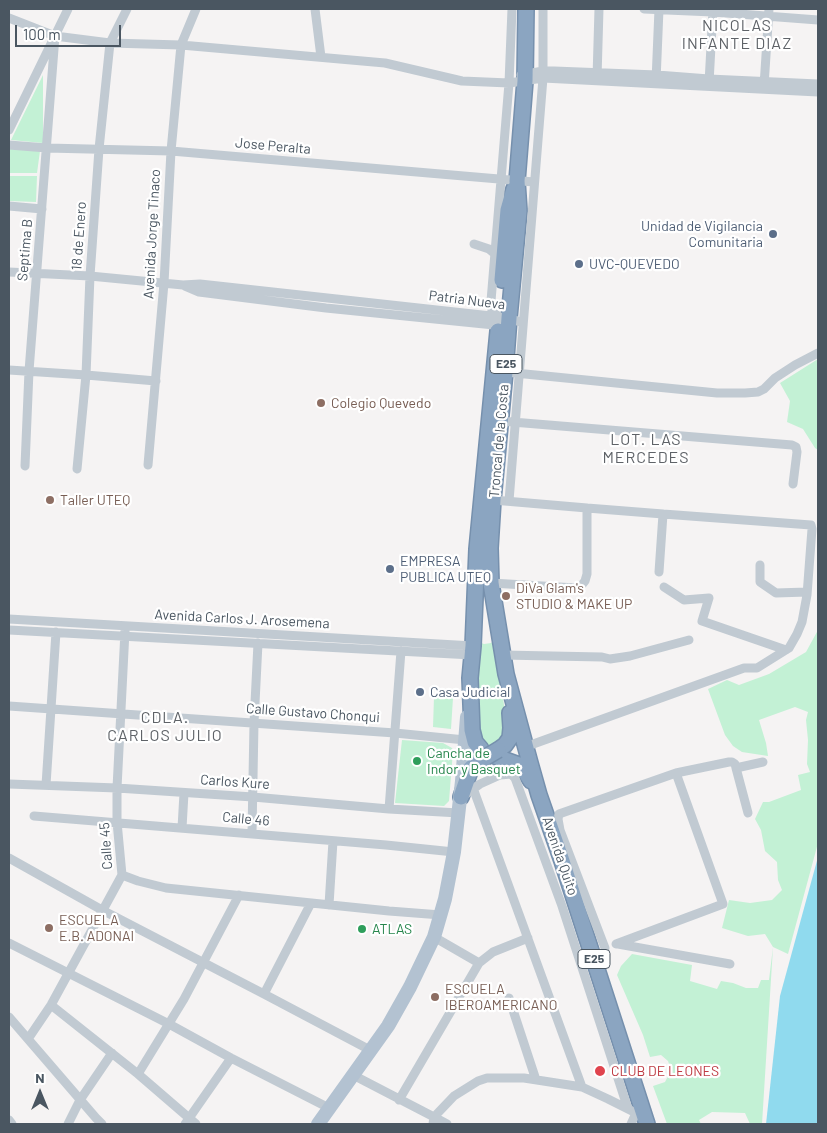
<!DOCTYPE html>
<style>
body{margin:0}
#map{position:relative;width:827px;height:1133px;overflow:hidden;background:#f5f3f3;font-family:Barlow,sans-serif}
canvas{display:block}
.frame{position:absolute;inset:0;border:10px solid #4a5661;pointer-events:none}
.north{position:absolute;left:15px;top:1068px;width:50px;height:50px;-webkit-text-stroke:4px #fff;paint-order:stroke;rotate:0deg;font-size:14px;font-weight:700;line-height:20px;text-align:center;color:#4a5661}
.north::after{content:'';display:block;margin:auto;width:18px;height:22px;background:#4a5661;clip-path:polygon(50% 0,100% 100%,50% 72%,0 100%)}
.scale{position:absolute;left:15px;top:25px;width:106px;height:22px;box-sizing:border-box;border:2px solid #4a5661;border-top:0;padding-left:6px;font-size:15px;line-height:18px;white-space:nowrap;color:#4a5661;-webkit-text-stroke:4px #fff;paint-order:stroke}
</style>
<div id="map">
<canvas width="827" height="1133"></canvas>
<div class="frame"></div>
<div class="north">N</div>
<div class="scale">100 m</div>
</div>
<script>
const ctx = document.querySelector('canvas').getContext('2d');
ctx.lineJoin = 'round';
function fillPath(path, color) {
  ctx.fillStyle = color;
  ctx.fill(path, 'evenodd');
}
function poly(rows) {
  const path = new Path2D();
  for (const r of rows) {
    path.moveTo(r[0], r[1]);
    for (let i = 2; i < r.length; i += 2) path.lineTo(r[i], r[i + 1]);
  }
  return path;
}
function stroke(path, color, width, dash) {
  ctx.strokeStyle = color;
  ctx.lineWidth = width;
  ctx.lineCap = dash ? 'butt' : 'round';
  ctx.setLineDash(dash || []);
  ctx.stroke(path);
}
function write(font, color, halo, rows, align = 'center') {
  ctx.font = font + ' Barlow,sans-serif';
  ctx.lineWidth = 4.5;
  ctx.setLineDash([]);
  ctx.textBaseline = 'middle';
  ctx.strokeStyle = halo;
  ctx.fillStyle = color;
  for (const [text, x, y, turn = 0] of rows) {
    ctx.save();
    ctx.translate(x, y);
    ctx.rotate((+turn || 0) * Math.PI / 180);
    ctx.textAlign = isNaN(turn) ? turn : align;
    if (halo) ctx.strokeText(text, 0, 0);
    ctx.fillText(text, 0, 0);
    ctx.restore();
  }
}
fillPath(poly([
 [43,75,43,143,11,140],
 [9,148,40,151,37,173,9,173],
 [9,176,37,176,36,202,9,201],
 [818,359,818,450,815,448,803,429,787,422,790,401,780,383],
 [818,630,818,843,788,954,773,947,762,1124,750,1124,745,1113,712,1112,699,1120,701,1124,667,1124,653,1086,665,1082,671,1070,668,1061,661,1055,650,1057,643,1035,617,975,621,966,632,954,692,965,690,981,717,989,721,981,733,983,746,988,758,988,761,980,769,980,773,947,765,934,748,936,722,928,729,900,750,903,772,900,782,890,778,880,777,862,765,851,761,830,755,819,763,802,769,802,801,790,798,775,810,772,807,764,808,740,806,720,808,712,795,707,759,720,766,743,768,756,742,752,733,746,725,735,708,689,727,680,739,685,769,674,806,652],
 [494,640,508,731,491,749,482,743,477,731,479,642,484,644,491,643],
 [434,697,453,698,451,729,433,727],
 [402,740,443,743,452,748,453,751,449,801,444,806,395,803]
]), '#c3f1d5');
fillPath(poly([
 [818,857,818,1124,766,1124,780,996]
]), '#90daee');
const highway = poly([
 [526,9,525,81,517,181,519,211,509,318,505,372,493,500,490,548,491,583,506,674,530,763,539,795,562,861,647,1124],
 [502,280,508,210,514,189],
 [481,749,475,742,472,730,470,678,473,646,477,549,498,331],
 [498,750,505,745,510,738,511,728,510,713],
 [497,757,519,765,524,770,531,781],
 [461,797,471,768,481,760]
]);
stroke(highway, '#7690ad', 18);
stroke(poly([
 [315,9,321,57],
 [644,9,713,12,818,20],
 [9,18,55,36,110,43,181,45,385,63,462,81,509,83,543,78,818,92],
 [521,75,543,71,554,71,657,75,709,79,818,84],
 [597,78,599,9],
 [656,81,659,9],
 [709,83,713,9],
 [764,86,769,9],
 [9,130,68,9],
 [9,145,47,148,171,151,534,182],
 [9,206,42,209],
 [474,244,489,249,495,254],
 [9,272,90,276,183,285,200,284,473,314,509,318,523,323],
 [185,286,199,292,326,308,504,326],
 [499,317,492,311,491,301,509,83,512,9],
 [9,370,86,375,156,381],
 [505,372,717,393,745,393,758,392,764,389,775,378,795,365,818,353],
 [500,421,792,445,796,447,797,452,793,484],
 [148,465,164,283,171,151,181,45,196,9],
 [25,466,29,371,55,36],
 [77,469,86,375,90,276,99,149,110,43,127,9],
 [493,500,587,508],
 [509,501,543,78,543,9],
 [760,565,760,582,776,593,807,592],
 [491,583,576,588,581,586,585,581,587,574,587,508,663,514,659,572],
 [664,587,684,600,709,598,702,621,786,650],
 [9,619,473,646],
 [9,630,472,655],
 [502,655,602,657,610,659,630,656,689,640],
 [9,706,395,733,465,740],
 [525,747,744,668,757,668,789,648,797,634,802,622,807,595,812,529,811,525,663,514],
 [736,768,748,813],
 [9,784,117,788,253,797,389,809,459,813],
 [46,785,56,632],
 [473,788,582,1087],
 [463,796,480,784,500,775,511,774,515,778,562,906,628,1109],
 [389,809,401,651],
 [34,816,386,845,454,852],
 [182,828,184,793],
 [252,833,254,723,258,643],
 [9,858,102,910,264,994,370,1050],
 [122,875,138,881,166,888,389,911,441,915],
 [329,905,333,841],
 [9,943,169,1024,231,1058,329,1108],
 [616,944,723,904,676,773],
 [618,944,730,964],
 [605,948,560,830,558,819,559,814,676,773,729,762,732,762,735,764,736,768,763,762],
 [479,963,493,952,528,938],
 [264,994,311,903],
 [509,998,536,1080],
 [51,1005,138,1074,196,1124],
 [9,1017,96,1118,102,1124],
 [28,1039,51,1005,122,875,117,822,117,788,125,631],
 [138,1074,184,999,239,895],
 [353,1075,434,1117,433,1124],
 [399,1100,479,963,434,937],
 [9,1120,12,1124],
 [68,1124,80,1100,112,1053],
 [185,1124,231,1058],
 [447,1124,434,1117,454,1096,478,1081,487,1078,524,1078,582,1087,608,1099,636,1113,643,1111],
 [631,1124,636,1113]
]), '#c1cad2', 9);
stroke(poly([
 [318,1124,388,1026,410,987,434,937,445,899,454,852,462,781,467,717]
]), '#b3c2d1', 14);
stroke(highway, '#8ba5c1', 15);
const highwayBridge = poly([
 [481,760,498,750]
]);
stroke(highwayBridge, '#7690ad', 18, []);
stroke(highwayBridge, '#8ba5c1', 15);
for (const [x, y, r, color] of [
 [773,234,5,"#5c6f8a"],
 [579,264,5,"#5c6f8a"],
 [321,403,5,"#8d6e63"],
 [50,500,5,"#8d6e63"],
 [390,569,5,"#5c6f8a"],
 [506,596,5,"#8d6e63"],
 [420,692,5,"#5c6f8a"],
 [417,761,5,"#2e9e5b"],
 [49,928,5,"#8d6e63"],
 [362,929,5,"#2e9e5b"],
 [435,997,5,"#8d6e63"],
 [600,1071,6,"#e0444e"]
]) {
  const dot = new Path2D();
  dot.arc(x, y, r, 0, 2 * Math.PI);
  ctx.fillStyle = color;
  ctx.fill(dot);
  stroke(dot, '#fff', 2);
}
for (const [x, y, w] of [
 [506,364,32],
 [594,959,32]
]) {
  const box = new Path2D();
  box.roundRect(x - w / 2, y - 9.5, w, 19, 4);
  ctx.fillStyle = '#fff';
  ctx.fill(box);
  stroke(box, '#4a5661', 1);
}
write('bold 12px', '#4a5661', null, [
 ["E25",506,364],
 ["E25",594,959]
]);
write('14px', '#4a5661', '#fff', [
 ["Jose Peralta",273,146,5],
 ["Avenida Jorge Tinaco",152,234,-87],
 ["18 de Enero",79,236,-86],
 ["Septima B",25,250,-85],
 ["Patria Nueva",467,300,7],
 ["Troncal de la Costa",499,441,-85],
 ["Avenida Carlos J. Arosemena",242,619,3],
 ["Calle Gustavo Chonqui",313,713,4],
 ["Carlos Kure",235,782,4],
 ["Calle 46",246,819,5],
 ["Calle 45",106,846,-94],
 ["Avenida Quito",560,856,71]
]);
write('14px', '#4e5e75', '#fff', [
 ["Unidad de Vigilancia",763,226,"right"],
 ["Comunitaria",763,242,"right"],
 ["UVC-QUEVEDO",589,264],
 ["EMPRESA",400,561],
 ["PUBLICA UTEQ",400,577],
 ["Casa Judicial",430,692]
], 'left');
write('14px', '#785e54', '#fff', [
 ["Colegio Quevedo",331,403],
 ["Taller UTEQ",60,500],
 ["DiVa Glam's",516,588],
 ["STUDIO & MAKE UP",516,604],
 ["ESCUELA",59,920],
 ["E.B. ADONAI",59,936],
 ["ESCUELA",445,989],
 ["IBEROAMERICANO",445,1005]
], 'left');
write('14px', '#27864d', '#fff', [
 ["Cancha de",427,753],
 ["Indor y Basquet",427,769],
 ["ATLAS",372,929]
], 'left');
write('14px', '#be3a42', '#fff', [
 ["CLUB DE LEONES",611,1071]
], 'left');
ctx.letterSpacing = '1px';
write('16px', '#5f6368', '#fff', [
 ["NICOLAS",737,26],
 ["INFANTE DIAZ",737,44],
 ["LOT. LAS",646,440],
 ["MERCEDES",646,458],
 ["CDLA.",165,718],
 ["CARLOS JULIO",165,736]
]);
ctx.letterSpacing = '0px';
</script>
